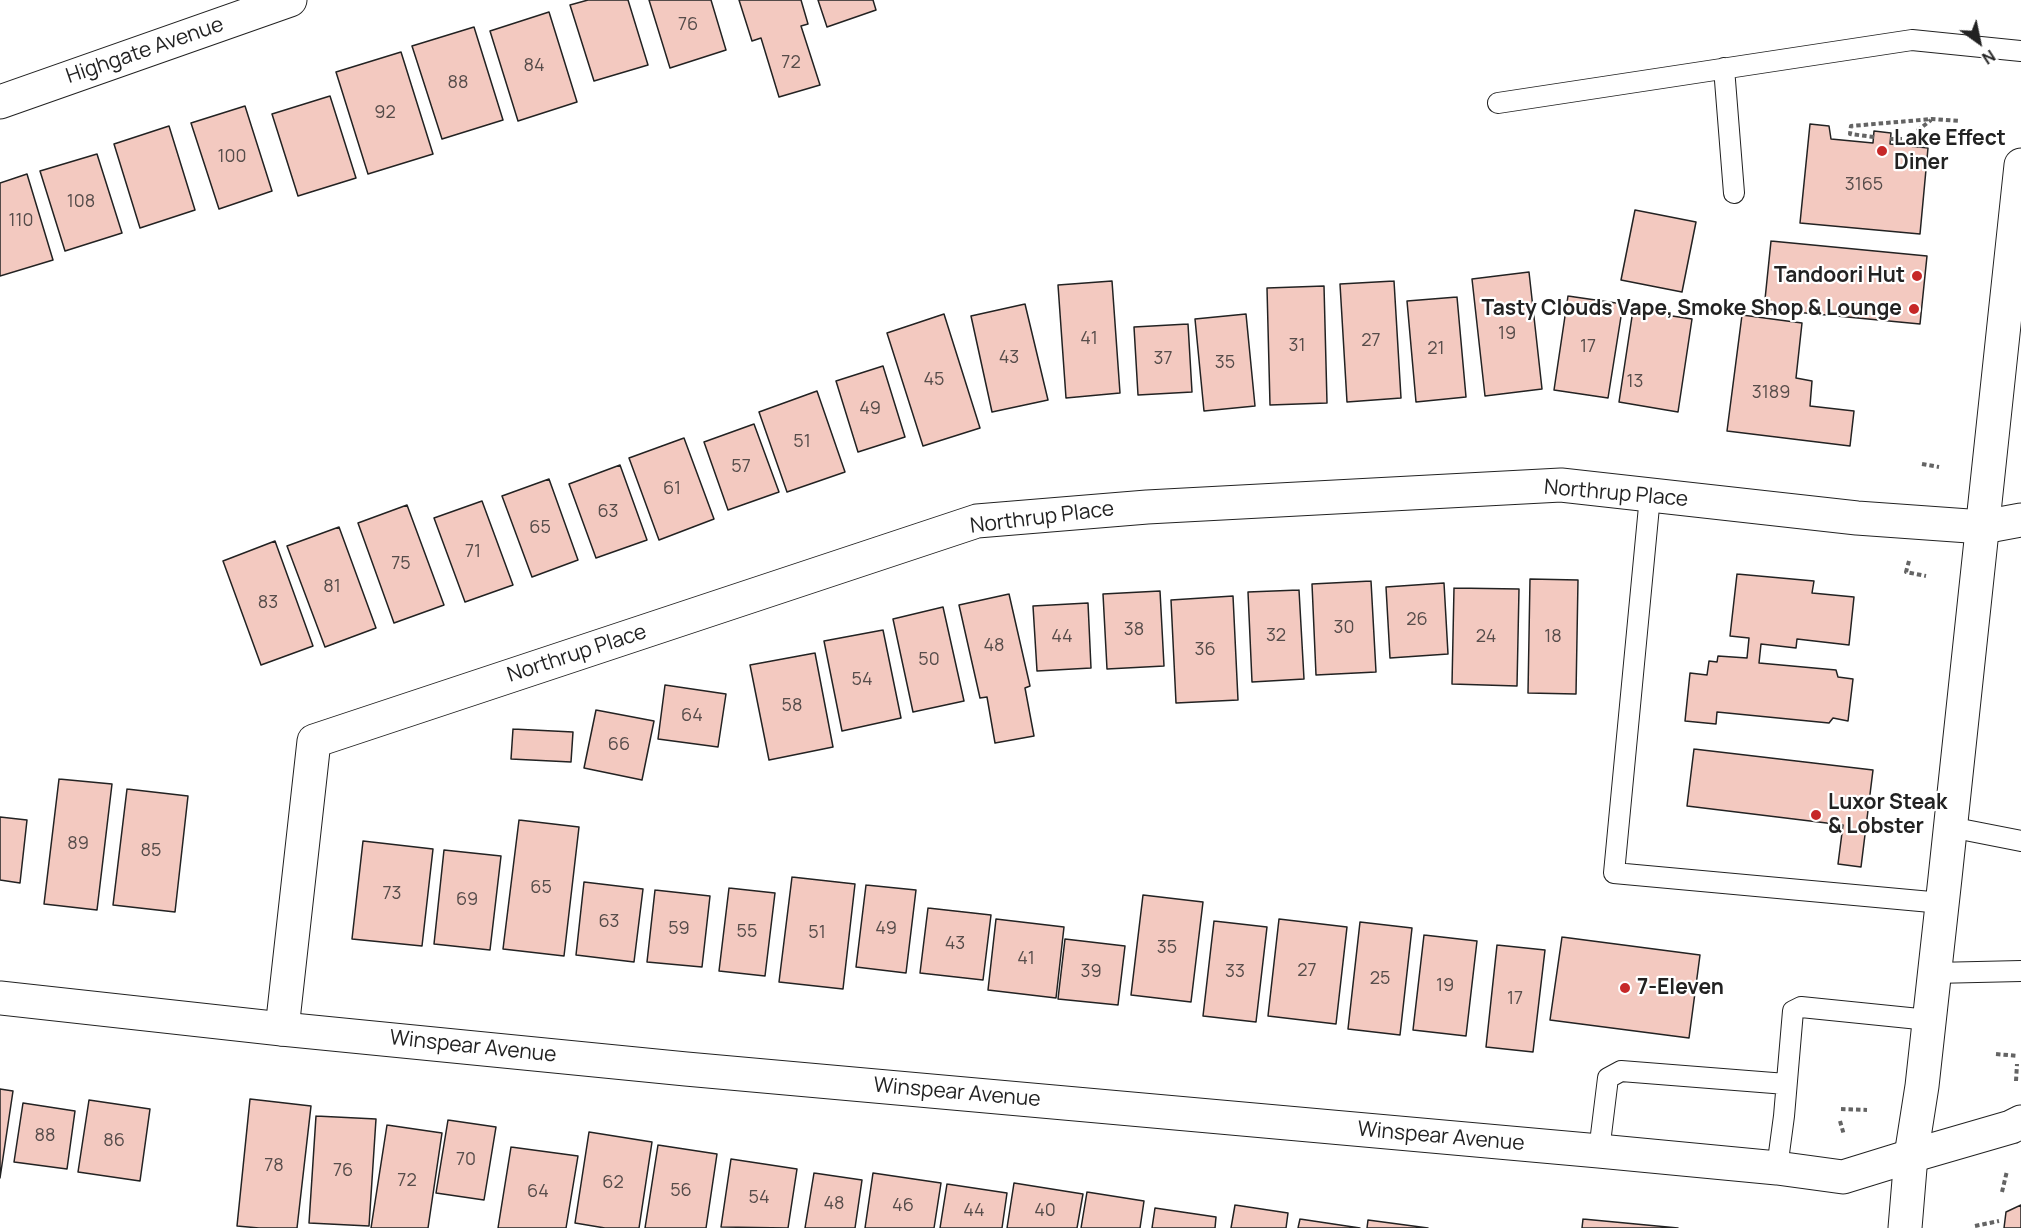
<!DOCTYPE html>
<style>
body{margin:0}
#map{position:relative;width:2021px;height:1228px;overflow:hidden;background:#fff;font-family:Manrope,sans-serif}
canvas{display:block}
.north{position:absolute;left:1949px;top:12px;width:60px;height:60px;-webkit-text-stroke:4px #fff;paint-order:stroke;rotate:147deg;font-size:16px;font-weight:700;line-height:24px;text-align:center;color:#222}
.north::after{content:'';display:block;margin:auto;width:21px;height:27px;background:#222;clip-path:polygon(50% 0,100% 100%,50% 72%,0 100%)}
</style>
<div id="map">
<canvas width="2021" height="1228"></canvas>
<div class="north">N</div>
</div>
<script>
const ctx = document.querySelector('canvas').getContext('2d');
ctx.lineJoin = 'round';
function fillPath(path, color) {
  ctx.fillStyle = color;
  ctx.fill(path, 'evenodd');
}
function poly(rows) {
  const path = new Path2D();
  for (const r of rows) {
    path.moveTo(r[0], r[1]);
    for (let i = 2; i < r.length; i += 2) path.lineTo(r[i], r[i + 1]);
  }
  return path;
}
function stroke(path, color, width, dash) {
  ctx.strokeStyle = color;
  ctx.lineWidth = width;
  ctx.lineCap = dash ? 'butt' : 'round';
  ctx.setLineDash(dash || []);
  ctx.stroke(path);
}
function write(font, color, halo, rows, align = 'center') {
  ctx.font = font + ' Manrope,sans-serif';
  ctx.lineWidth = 4.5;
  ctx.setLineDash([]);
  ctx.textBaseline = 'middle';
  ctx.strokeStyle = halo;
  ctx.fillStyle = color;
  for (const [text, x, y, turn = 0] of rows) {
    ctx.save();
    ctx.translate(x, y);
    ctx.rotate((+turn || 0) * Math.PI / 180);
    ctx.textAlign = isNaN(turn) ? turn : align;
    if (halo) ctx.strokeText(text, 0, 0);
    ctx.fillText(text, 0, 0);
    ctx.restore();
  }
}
const building = poly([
 [588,0,628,0,648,65,594,81,570,5,588,0],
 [649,0,711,0,726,50,670,68,649,0],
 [739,0,801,0,808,24,801,26,820,85,779,97,761,38,752,41,739,0],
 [818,0,873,0,876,10,827,27,818,0],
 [549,12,577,102,518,121,490,31,549,12],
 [474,27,503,120,442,139,412,46,474,27],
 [401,52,433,154,368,174,336,72,401,52],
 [330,96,356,178,298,196,272,114,330,96],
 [245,106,272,191,219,209,191,123,245,106],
 [1810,124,1829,126,1831,139,1873,143,1874,131,1891,133,1890,144,1928,148,1920,234,1800,223,1810,124],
 [169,126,195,210,140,228,114,144,169,126],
 [97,154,122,233,65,251,40,171,97,154],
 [27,174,53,260,0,276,0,183,27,174],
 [1635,210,1696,222,1682,292,1621,280,1635,210],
 [1771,241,1927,256,1920,324,1764,309,1771,241],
 [1529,272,1542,389,1485,396,1472,279,1529,272],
 [1112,281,1120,393,1066,398,1058,285,1112,281],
 [1394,281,1401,398,1347,402,1340,284,1394,281],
 [1324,286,1327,403,1270,405,1267,288,1324,286],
 [1568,296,1623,304,1608,398,1554,390,1568,296],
 [1457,297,1466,397,1416,402,1407,301,1457,297],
 [1025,304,1048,400,992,412,971,316,1025,304],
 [1633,310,1692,319,1678,412,1619,402,1633,310],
 [944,314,980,428,923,446,887,333,944,314],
 [1246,314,1255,406,1204,411,1195,319,1246,314],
 [1742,315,1802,323,1796,378,1812,381,1810,406,1854,411,1850,446,1727,431,1742,315],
 [1188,324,1192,392,1138,395,1134,327,1188,324],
 [883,366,905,437,858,452,836,381,883,366],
 [817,391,845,472,787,492,759,412,817,391],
 [754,424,779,492,728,510,704,442,754,424],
 [684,438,714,519,659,540,629,458,684,438],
 [620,465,647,540,596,558,569,484,620,465],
 [549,479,578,560,532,577,502,496,549,479],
 [482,501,513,585,465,602,434,518,482,501],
 [407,505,444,605,394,623,358,523,407,505],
 [339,527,376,628,325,647,287,546,339,527],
 [275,541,313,646,261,665,223,561,275,541],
 [1737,574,1814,581,1812,593,1854,597,1849,645,1797,639,1796,648,1761,644,1759,663,1836,670,1838,677,1853,679,1848,721,1833,718,1829,723,1717,712,1716,724,1685,721,1690,673,1707,675,1709,661,1717,662,1718,656,1747,658,1749,638,1730,636,1737,574],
 [1530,579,1578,580,1576,694,1528,693,1530,579],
 [1371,581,1376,672,1316,675,1312,584,1371,581],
 [1444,583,1448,654,1390,658,1386,587,1444,583],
 [1454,588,1519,589,1517,686,1452,684,1454,588],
 [1299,590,1304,679,1252,682,1248,592,1299,590],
 [1160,591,1164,666,1107,669,1103,594,1160,591],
 [1009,594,1030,686,1025,688,1034,736,995,743,987,697,980,698,959,605,1009,594],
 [1233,596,1238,700,1176,703,1171,600,1233,596],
 [1088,603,1091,668,1037,671,1033,606,1088,603],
 [943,607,964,701,913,712,893,619,943,607],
 [883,630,901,718,842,731,824,641,883,630],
 [815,653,833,747,769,760,750,665,815,653],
 [665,685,726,694,718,747,658,739,665,685],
 [596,710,654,721,642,780,584,768,596,710],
 [513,729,573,732,571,762,511,759,513,729],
 [1694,749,1873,770,1861,867,1838,864,1843,825,1687,806,1694,749],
 [59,779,112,784,97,910,44,904,59,779],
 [127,789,188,796,175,912,113,905,127,789],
 [0,817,27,820,20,883,0,880,0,817],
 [519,820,579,827,564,956,503,949,519,820],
 [363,841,433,849,422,946,352,939,363,841],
 [444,850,501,856,490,950,434,944,444,850],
 [792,877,855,884,843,989,779,982,792,877],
 [584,882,643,889,634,962,576,955,584,882],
 [866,885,916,890,906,973,856,967,866,885],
 [729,888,775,893,765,976,719,971,729,888],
 [655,890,710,896,702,967,647,962,655,890],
 [1143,895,1203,902,1191,1002,1131,995,1143,895],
 [928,908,991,915,983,980,920,973,928,908],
 [996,919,1064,927,1056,998,988,990,996,919],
 [1279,919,1347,927,1336,1024,1268,1016,1279,919],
 [1214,921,1267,927,1256,1022,1203,1016,1214,921],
 [1360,922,1412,928,1400,1035,1348,1029,1360,922],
 [1424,935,1477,941,1466,1036,1413,1030,1424,935],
 [1562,937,1700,955,1689,1038,1550,1020,1562,937],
 [1065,939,1125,946,1118,1005,1058,999,1065,939],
 [1497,945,1545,950,1533,1052,1486,1047,1497,945],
 [0,1089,13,1091,0,1178,0,1089],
 [250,1099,311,1106,297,1228,259,1228,237,1226,250,1099],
 [89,1100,150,1109,140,1181,78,1172,89,1100],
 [23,1103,75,1111,67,1169,14,1162,23,1103],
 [316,1116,376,1119,369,1226,309,1223,316,1116],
 [448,1120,496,1127,484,1200,436,1193,448,1120],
 [387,1125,442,1133,428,1228,371,1228,387,1125],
 [589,1132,652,1142,639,1228,605,1228,575,1223,589,1132],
 [658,1145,717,1154,706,1228,645,1228,658,1145],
 [511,1147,578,1156,566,1228,498,1228,511,1147],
 [731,1159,797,1169,788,1228,721,1227,731,1159],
 [814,1173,862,1180,855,1228,805,1228,814,1173],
 [873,1173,941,1183,934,1228,865,1228,873,1173],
 [1014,1183,1083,1194,1077,1228,1007,1228,1014,1183],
 [947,1184,1007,1193,1002,1228,940,1228,947,1184],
 [1087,1192,1144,1201,1140,1228,1081,1228,1087,1192],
 [1235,1205,1288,1213,1286,1228,1231,1228,1235,1205],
 [2021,1205,2021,1228,2004,1228,2006,1212,2021,1205],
 [1155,1208,1216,1217,1215,1228,1152,1228,1155,1208],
 [1300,1219,1360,1228,1298,1228,1300,1219],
 [1583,1219,1678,1228,1582,1228,1583,1219],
 [1368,1220,1428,1228,1367,1228,1368,1220]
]);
fillPath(building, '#f3c9c0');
stroke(building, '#222', 1.5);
const service = poly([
 [1724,68,1734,193],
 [1498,103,1912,40,2021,51],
 [1650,496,1614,873,1942,903],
 [1950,827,2021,841],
 [1934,973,2021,971],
 [1599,1151,1608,1078,1621,1071,1786,1084],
 [1777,1168,1784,1116,1793,1011,1801,1007,1929,1020]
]);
const minor = poly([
 [0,102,290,0],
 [282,1029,314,741,977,521,1147,507,1561,485,1857,518,1983,527,2021,520],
 [1911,1156,2011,1127,2021,1122]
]);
const tertiary = poly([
 [0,998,282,1029,686,1069,1599,1151,1777,1168,1843,1177,1911,1156]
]);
const primary = poly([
 [1905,1228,1911,1156,1922,1086,1945,878,2021,165]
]);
stroke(service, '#222', 22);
stroke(minor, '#222', 35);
stroke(tertiary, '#222', 35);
stroke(primary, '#222', 35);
stroke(poly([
 [1874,137,1850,134,1851,126,1932,119,1960,121],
 [1890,139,1907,139,1931,120],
 [1922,464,1939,467],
 [1909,561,1906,572,1926,576],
 [1996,1054,2018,1056],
 [2016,1081,2017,1064],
 [1841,1109,1867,1110],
 [1840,1121,1844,1135],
 [2002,1192,2007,1171],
 [1975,1226,1999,1221]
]), '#646464', 4, [4.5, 3]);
stroke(service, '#fff', 20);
stroke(minor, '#fff', 33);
stroke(tertiary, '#fff', 33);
stroke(primary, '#fff', 33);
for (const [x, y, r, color] of [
 [1882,151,6,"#c62828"],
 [1917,276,6,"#c62828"],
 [1914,309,6,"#c62828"],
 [1816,815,6,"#c62828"],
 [1625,988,6,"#c62828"]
]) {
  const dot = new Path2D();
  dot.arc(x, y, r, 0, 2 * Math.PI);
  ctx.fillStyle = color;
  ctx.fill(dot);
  stroke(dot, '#fff', 2);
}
write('18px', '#564c4a', null, [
 ["76",688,25],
 ["72",791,63],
 ["84",534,66],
 ["88",458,83],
 ["92",385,113],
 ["100",232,157],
 ["3165",1864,185],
 ["108",81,202],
 ["110",21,221],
 ["19",1507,334],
 ["41",1089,339],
 ["27",1371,341],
 ["31",1297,346],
 ["17",1588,347],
 ["21",1436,349],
 ["43",1009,358],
 ["37",1163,359],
 ["35",1225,363],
 ["45",934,380],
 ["13",1635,382],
 ["3189",1771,393],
 ["49",870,409],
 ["51",802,442],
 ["57",741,467],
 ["61",672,489],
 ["63",608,512],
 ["65",540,528],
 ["71",473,552],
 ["75",401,564],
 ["81",332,587],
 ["83",268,603],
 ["26",1417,620],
 ["30",1344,628],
 ["38",1134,630],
 ["32",1276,636],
 ["44",1062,637],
 ["24",1486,637],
 ["18",1553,637],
 ["48",994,646],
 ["36",1205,650],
 ["50",929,660],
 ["54",862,680],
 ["58",792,706],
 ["64",692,716],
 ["66",619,745],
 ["89",78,844],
 ["85",151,851],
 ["65",541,888],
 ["73",392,894],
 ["69",467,900],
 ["63",609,922],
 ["59",679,929],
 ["49",886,929],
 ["55",747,932],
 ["51",817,933],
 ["43",955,944],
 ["35",1167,948],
 ["41",1026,959],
 ["27",1307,971],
 ["39",1091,972],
 ["33",1235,972],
 ["25",1380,979],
 ["19",1445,986],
 ["17",1515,999],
 ["88",45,1136],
 ["86",114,1141],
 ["70",466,1160],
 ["78",274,1166],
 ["76",343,1171],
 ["72",407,1181],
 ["62",613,1183],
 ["56",681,1191],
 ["64",538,1192],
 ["54",759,1198],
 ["48",834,1204],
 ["46",903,1206],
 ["44",974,1211],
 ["40",1045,1211]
]);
write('21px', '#222', '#fff', [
 ["Highgate Avenue",145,51,-19],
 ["Northrup Place",1616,494,5],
 ["Northrup Place",1042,518,-7],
 ["Northrup Place",577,654,-18],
 ["Winspear Avenue",473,1047,6],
 ["Winspear Avenue",957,1093,5],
 ["Winspear Avenue",1441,1137,5]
]);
write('bold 21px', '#222', '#fff', [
 ["Lake Effect",1894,139],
 ["Diner",1894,163],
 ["Tandoori Hut",1905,276,"right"],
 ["Tasty Clouds Vape, Smoke Shop & Lounge",1902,309,"right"],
 ["Luxor Steak",1828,803],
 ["& Lobster",1828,827],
 ["7-Eleven",1637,988]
], 'left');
</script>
